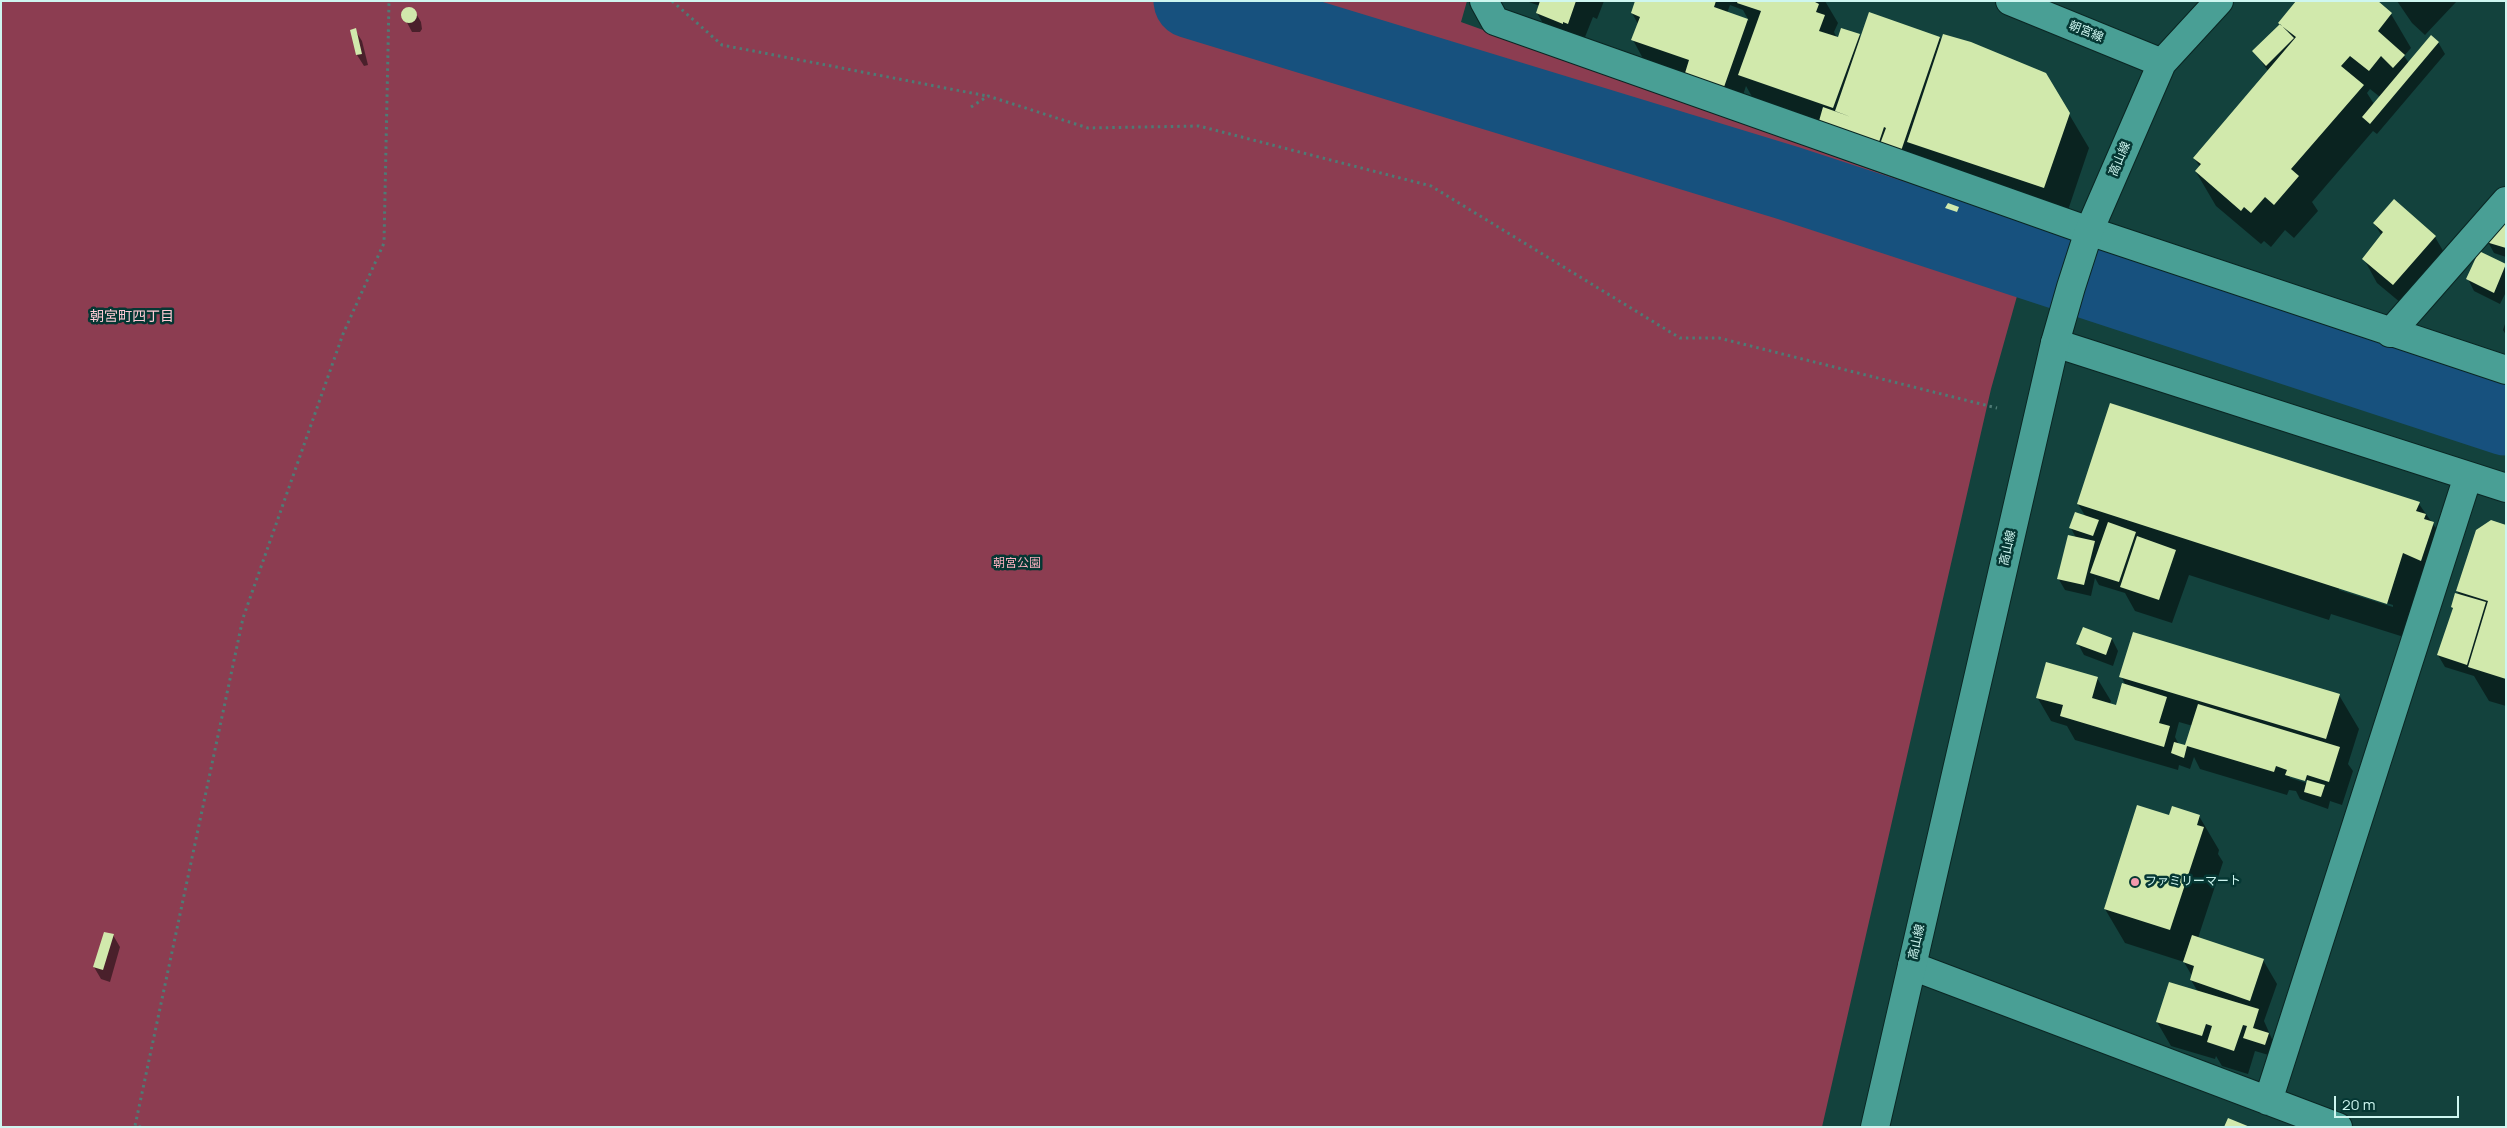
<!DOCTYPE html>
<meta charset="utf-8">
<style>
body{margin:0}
#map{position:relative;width:2507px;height:1128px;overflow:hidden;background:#13423d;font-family:Manrope,sans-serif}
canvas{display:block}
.frame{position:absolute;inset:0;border:2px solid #cef6f0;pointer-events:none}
.scale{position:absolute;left:2334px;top:1096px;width:125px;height:22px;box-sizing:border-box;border:2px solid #cef6f0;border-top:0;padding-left:6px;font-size:15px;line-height:18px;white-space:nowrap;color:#cef6f0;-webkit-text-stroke:4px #053733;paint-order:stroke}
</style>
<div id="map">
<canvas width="2507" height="1128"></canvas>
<div class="frame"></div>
<div class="scale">20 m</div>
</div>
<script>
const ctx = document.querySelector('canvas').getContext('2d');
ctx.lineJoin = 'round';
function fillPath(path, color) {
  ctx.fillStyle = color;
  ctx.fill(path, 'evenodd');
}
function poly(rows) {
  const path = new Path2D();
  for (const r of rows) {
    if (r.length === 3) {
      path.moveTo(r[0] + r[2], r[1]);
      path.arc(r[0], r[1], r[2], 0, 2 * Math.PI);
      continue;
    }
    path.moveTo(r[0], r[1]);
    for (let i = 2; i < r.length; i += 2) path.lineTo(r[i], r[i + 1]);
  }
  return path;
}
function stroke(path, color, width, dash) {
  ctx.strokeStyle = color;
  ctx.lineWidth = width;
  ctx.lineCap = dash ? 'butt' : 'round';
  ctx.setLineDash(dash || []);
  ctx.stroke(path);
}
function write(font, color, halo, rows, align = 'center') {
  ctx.font = font + ' Manrope,"Noto Sans JP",sans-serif';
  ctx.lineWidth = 5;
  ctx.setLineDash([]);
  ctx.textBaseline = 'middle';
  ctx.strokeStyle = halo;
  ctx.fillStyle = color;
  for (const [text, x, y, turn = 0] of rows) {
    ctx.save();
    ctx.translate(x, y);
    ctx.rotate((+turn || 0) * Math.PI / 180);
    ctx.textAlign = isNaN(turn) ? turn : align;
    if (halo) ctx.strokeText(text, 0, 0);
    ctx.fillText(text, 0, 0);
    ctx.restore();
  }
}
fillPath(poly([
 [1,1,1467,1,1461,22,2022,224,2033,239,1991,389,1822,1127,1,1127]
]), '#8c3d51');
fillPath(poly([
 [1526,1,1604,1,1597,19,1593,17,1581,47,1551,37,1537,13,1540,6],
 [1636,1,1825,1,1838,23,1834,32,1838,40,1859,35,1861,39,1940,38,1942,42,2069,114,2089,148,2064,222,1759,109,1746,86,1738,110,1646,64,1633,40,1638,24,1632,13],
 [1730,5,1743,10,1749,21,1727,13],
 [2397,1,2457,1,2425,35,2412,23],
 [409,8,414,10,421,22,422,29,420,32,412,32,403,15,405,9],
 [2391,14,2411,48,2404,56,2409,63,2438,42,2445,54,2377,134,2373,131,2312,202,2318,211,2294,238,2285,230,2271,247,2264,241,2261,244,2216,206,2196,172,2200,167,2194,158,2268,71,2254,51,2281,25],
 [2370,89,2380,97,2374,104,2367,93],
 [355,30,362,41,368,65,364,66,357,55],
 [2394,201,2435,237,2449,261,2407,308,2377,283,2364,259,2382,236,2374,223],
 [1947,208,1958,208,1965,220,1963,223,1954,220],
 [2506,222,2506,257,2494,253,2488,242],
 [2480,253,2506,265,2506,292,2500,304,2474,291,2468,279],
 [2506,321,2506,335,2503,330],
 [2078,504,2419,504,2440,534,2407,638,2331,614,2329,620,2189,575,2172,623,2135,611,2125,593,2099,585,2095,578,2091,596,2065,590,2058,578,2076,538,2071,528,2086,517],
 [2339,588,2393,605,2393,607,2339,590],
 [2506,526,2506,706,2489,701,2474,676,2445,667,2438,655,2453,610,2452,607,2460,595,2457,591],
 [2112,639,2118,651,2113,666,2084,655,2078,644],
 [2121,676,2339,695,2359,729,2348,764,2353,771,2342,805,2330,801,2328,809,2300,799,2296,791,2289,790,2287,795,2200,769,2194,757,2190,769,2179,765,2178,770,2075,740,2067,726,2051,721,2037,697,2097,678,2111,701,2110,704,2117,706,2126,686],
 [2179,722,2193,726,2186,747,2179,745,2175,737],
 [2290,776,2311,782,2310,784,2290,778],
 [2199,816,2219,850,2218,854,2223,862,2198,938,2263,960,2277,984,2264,1021,2275,1046,2272,1056,2255,1051,2248,1074,2222,1066,2216,1056,2215,1059,2171,1046,2157,1022,2198,992,2191,980,2192,976,2184,962,2125,943,2105,909,2170,817],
 [113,935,120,947,110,982,101,979,94,967]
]), '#0007');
stroke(poly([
 [1191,1,1788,183,2506,418]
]), '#17517e', 75);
fillPath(poly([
 [1540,1,1576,1,1568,24,1563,22,1563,24,1536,13],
 [1635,1,1716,1,1714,7,1748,19,1724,87,1685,73,1689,60,1631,40,1640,17,1631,13],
 [1738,1,1813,1,1819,4,1816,12,1825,15,1819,31,1838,37,1841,28,1860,34,1833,108,1738,75,1761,11,1737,3],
 [2296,1,2378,1,2392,13,2378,31,2405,55,2393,68,2381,56,2369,71,2350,56,2341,66,2364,85,2291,169,2299,176,2274,205,2265,197,2251,213,2244,207,2241,211,2195,171,2201,164,2193,158,2296,37,2278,23],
 [409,15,8],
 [1869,12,1940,37,1901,151,1880,144,1886,128,1884,127,1879,142,1819,121,1823,107,1851,117,1835,111],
 [2280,24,2294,38,2266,66,2252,51],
 [356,28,362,54,356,55,350,30],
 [1943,34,1971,42,2046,73,2070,113,2044,188,1907,142],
 [2431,35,2439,42,2370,124,2362,117],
 [2394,199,2436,236,2393,285,2362,259,2383,232,2373,223],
 [1948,203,1959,207,1957,212,1945,208],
 [2506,220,2506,248,2486,242],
 [2479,251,2506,264,2494,293,2466,279],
 [2110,403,2420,502,2416,511,2426,514,2424,519,2434,522,2421,561,2403,553,2387,604,2077,504],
 [2075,512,2099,520,2093,536,2069,528],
 [2491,520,2506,525,2506,679,2468,667,2488,601,2456,591,2476,530],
 [2108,522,2136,532,2119,582,2090,573],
 [2068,535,2095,541,2084,585,2057,579],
 [2137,536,2176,550,2159,600,2120,587],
 [2455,593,2486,602,2467,665,2437,655,2453,608,2451,607],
 [2083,627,2112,638,2106,655,2076,644],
 [2133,632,2340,694,2326,739,2119,677],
 [2046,662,2098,677,2092,698,2116,705,2122,683,2167,697,2159,723,2170,726,2164,747,2060,716,2063,705,2036,698],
 [2198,704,2340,747,2329,782,2307,775,2305,781,2285,775,2287,770,2276,766,2274,772,2187,746,2184,758,2171,753,2174,742,2185,745],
 [2307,780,2325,785,2321,797,2304,792],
 [2137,805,2169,815,2172,806,2200,815,2197,825,2204,827,2170,930,2104,909],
 [104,932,114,934,103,970,93,967],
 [2192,935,2264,959,2250,1001,2190,980,2194,966,2183,962],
 [2169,982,2259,1009,2253,1028,2269,1033,2265,1045,2243,1038,2247,1026,2243,1025,2234,1051,2207,1042,2212,1026,2206,1024,2202,1036,2156,1022],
 [2228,1118,2250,1127,2224,1127]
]), '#d1e9ac');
const minor = poly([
 [1484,1,1495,21,2089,231,2506,370],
 [2390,333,2506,201],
 [2055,343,2506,488],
 [1912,966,2338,1127],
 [2268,1101,2468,476]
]);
const tertiary = poly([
 [2010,1,2162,63],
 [1875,1127,2055,343,2071,287,2089,231,2162,63,2219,1]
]);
stroke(minor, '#0a2623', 30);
stroke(tertiary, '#0a2623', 30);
stroke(poly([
 [672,1,722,45,987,96],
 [971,107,988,96,1088,128,1199,126,1431,186,1680,338,1719,338,1997,408],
 [141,1127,135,1126,243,618,343,334,384,243,389,1]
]), '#4e7b75', 3, [2.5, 4]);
stroke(minor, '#499f95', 28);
stroke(tertiary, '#499f95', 28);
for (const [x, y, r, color] of [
 [2135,882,5,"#f29aad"]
]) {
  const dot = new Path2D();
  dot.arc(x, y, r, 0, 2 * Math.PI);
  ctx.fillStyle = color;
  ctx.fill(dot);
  stroke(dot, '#053733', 2);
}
write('12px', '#cef6f0', '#053733', [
 ["朝宮線",2086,32,22],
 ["高山線",2120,159,-67],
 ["高山線",2008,548,-77],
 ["高山線",1917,942,-77]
]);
write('12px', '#f9afbe', '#053733', [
 ["朝宮公園",1017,564]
]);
write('12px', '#cef6f0', '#053733', [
 ["ファミリーマート",2145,882]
], 'left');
write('14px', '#ffcbd5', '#053733', [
 ["朝宮町四丁目",132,317]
]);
</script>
